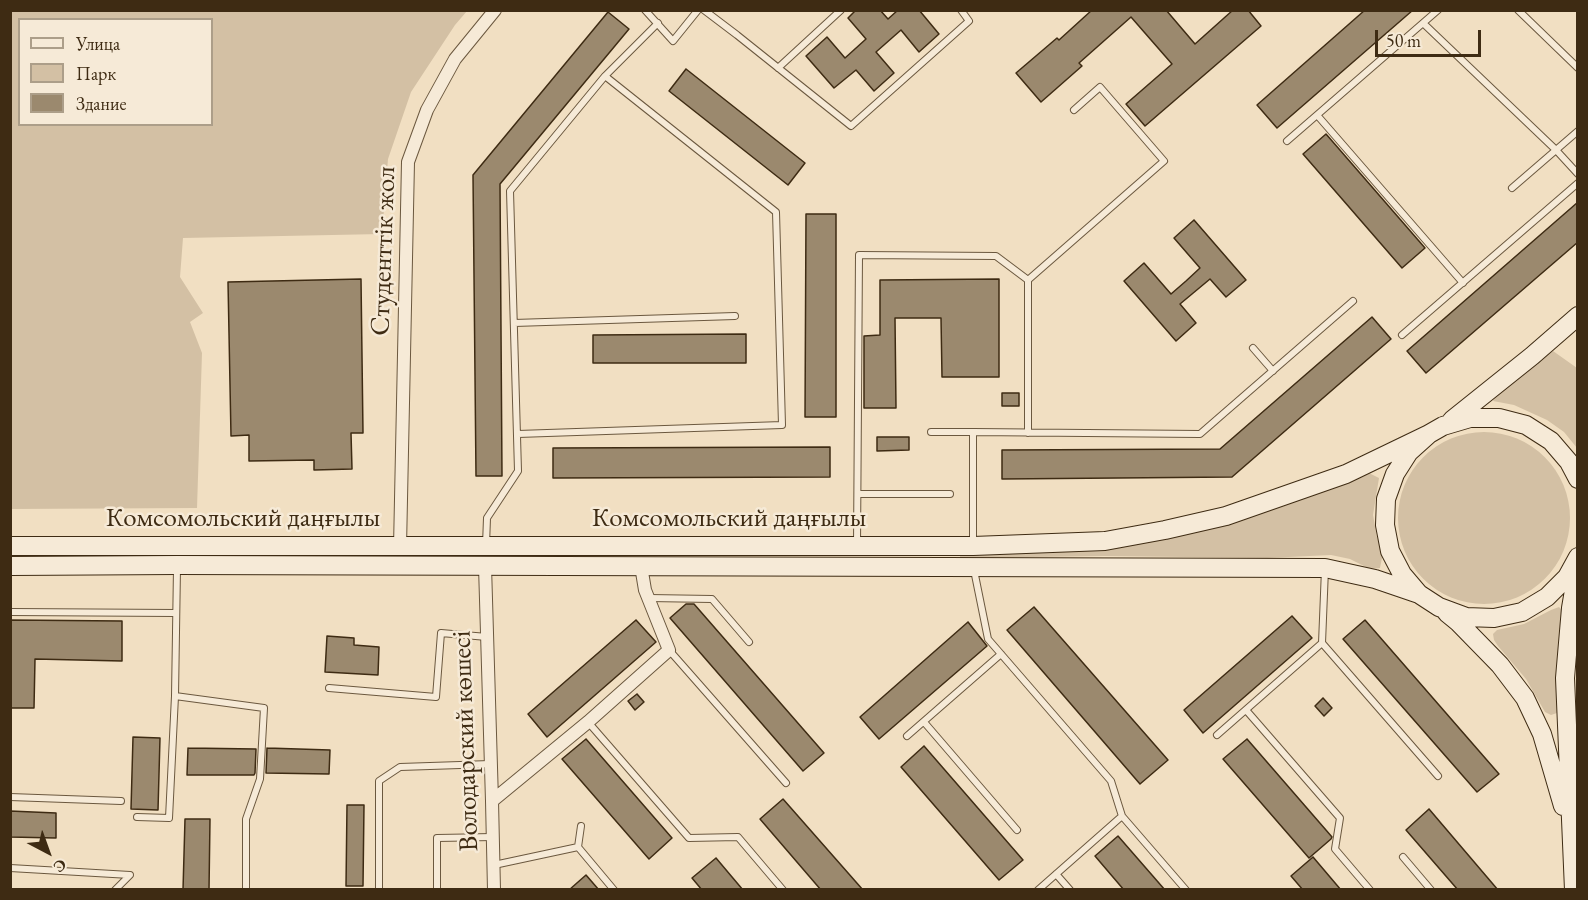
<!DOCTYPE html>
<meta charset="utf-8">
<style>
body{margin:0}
#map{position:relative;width:1588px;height:900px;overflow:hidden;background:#f1dfc2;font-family:"EB Garamond",serif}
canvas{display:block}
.frame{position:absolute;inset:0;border:12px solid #3e2b13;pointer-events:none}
.legend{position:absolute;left:18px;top:18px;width:195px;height:108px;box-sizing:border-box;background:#f6ead7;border:2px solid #ac9e89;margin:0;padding:8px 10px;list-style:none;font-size:18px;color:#3e2b13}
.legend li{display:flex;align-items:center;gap:12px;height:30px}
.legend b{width:30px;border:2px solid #ac9e89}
.north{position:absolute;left:18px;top:822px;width:60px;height:60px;-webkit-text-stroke:4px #f6ead7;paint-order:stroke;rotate:139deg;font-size:16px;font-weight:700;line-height:24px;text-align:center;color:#3e2b13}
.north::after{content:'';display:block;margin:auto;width:21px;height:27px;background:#3e2b13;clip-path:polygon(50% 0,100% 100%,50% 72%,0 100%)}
.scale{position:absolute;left:1375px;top:30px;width:106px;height:27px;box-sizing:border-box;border:3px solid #3e2b13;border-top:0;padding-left:8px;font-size:18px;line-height:21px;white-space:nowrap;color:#3e2b13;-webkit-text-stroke:4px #f6ead7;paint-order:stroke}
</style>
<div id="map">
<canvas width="1588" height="900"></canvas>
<div class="frame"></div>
<ul class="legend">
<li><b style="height:8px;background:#f6ead7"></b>Улица</li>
<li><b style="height:16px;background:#d3c0a4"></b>Парк</li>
<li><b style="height:16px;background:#9b896e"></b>Здание</li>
</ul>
<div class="north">С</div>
<div class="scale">50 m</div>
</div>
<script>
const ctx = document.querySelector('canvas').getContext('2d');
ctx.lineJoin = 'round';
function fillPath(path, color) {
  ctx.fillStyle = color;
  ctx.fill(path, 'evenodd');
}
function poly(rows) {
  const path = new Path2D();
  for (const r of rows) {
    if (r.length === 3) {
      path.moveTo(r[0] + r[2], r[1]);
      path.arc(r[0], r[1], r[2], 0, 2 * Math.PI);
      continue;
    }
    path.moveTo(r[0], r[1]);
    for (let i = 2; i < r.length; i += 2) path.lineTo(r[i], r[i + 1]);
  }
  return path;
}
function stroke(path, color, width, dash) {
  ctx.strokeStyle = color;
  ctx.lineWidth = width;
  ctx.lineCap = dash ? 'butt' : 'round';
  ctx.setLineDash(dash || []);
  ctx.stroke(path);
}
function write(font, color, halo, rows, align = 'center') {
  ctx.font = font + ' "EB Garamond",serif';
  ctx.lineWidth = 5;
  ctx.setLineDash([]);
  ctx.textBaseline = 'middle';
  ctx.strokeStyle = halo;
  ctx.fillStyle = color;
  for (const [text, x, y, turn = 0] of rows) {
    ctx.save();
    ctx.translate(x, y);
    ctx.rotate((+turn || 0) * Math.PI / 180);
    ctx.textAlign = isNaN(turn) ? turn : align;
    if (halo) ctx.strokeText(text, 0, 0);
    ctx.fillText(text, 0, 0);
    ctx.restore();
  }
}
fillPath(poly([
 [10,11,467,11,455,25,411,92,388,159,382,234,183,238,180,277,203,313,190,322,202,353,197,508,11,509],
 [20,20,212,20,212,124,20,124],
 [1553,351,1577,368,1577,448,1564,432,1547,420,1514,405,1493,401,1498,393],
 [1484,518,86],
 [1367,472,1379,478,1373,515,1377,537,1383,553,1380,568,1370,569,1350,559,1331,555,1267,558,1104,556,960,558,960,551,1220,526,1284,506],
 [1559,607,1565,613,1560,708,1557,713,1551,715,1545,712,1526,679,1498,646,1494,640,1493,634,1497,630,1524,624,1551,610]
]), '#d3c0a4');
const building = poly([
 [856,10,880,10,888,19,898,10,919,10,939,34,919,52,901,30,876,52,894,73,874,91,856,70,834,88,806,56,827,37,845,58,866,39,848,18,856,10],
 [1092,10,1166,10,1195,44,1233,10,1248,10,1261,26,1145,126,1126,104,1172,64,1131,17,1079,63,1082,66,1041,102,1016,73,1057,38,1059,40,1092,10],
 [1365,10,1413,10,1277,128,1257,105,1365,10],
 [608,12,629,29,500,184,502,476,476,476,473,175,608,12],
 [686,69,805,163,788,185,669,91,686,69],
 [1326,134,1425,248,1402,268,1303,154,1326,134],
 [1578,202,1578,242,1426,373,1407,351,1578,202],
 [806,214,836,214,836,417,805,417,806,214],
 [1194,220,1246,280,1226,297,1210,279,1180,304,1196,323,1176,341,1124,281,1144,263,1171,294,1186,281,1200,268,1174,238,1194,220],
 [361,279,363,433,351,433,352,469,314,470,314,460,249,461,249,435,231,436,228,282,361,279],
 [999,279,999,377,942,377,941,318,895,318,896,408,864,408,864,336,880,335,880,280,999,279],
 [1372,317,1391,339,1232,477,1002,479,1002,450,1220,449,1372,317],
 [746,334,746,363,593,363,593,335,746,334],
 [1002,393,1019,393,1019,406,1002,406,1002,393],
 [877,437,909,437,909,450,877,451,877,437],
 [830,447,830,477,553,478,553,448,830,447],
 [686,604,694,604,824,753,803,771,670,618,686,604],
 [1034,607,1168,760,1140,784,1007,630,1034,607],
 [1292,616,1312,638,1203,733,1184,710,1292,616],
 [10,620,122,621,122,661,35,659,34,708,10,708,10,620],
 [636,620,656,642,547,737,528,714,636,620],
 [1365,620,1499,774,1477,792,1343,639,1365,620],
 [968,622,987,646,879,739,860,717,968,622],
 [327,636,354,638,354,645,379,647,378,675,325,672,327,636],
 [637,694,644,702,635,710,628,701,637,694],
 [1323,698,1332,708,1324,716,1315,706,1323,698],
 [133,737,160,738,158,810,131,809,133,737],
 [586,739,672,838,649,859,562,759,586,739],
 [1247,739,1332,837,1331,839,1309,858,1223,759,1247,739],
 [924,746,1023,860,999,880,901,767,924,746],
 [188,748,256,749,255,773,254,775,187,775,188,748],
 [267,748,330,750,329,774,266,773,267,748],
 [783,799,863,890,821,890,760,819,783,799],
 [347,805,364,805,363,886,346,886,347,805],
 [1429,809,1498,890,1458,890,1406,830,1429,809],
 [10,811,56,813,56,838,10,837,10,811],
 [185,819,210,819,209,890,183,890,185,819],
 [1118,836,1165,890,1124,890,1095,856,1118,836],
 [1313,857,1341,890,1303,890,1291,876,1313,857],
 [716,858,743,890,702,890,692,878,716,858],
 [586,875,599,890,569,890,586,875]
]);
fillPath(building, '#9b896e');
stroke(building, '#3e2b13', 1.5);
const lane = poly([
 [645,10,673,41,698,10],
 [704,10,737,35,851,126,969,21,961,10],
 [1518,10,1578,68],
 [1423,23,1556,150,1578,174],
 [778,68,841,10],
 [1317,115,1463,283],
 [1287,141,1438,10],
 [1512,188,1578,131],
 [1028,280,1164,161,1100,87,1074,110],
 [514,323,735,316],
 [1402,335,1578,183],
 [1253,348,1273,371],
 [931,432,973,432],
 [518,434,782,425,776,212,605,76],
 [858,494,950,494],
 [486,545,487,518,518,471,510,191,605,76,658,23],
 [857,545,859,255,996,256,1028,280,1028,433],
 [973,545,973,432,1200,434,1353,301],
 [974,570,988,639,1111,781,1122,816,1186,890],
 [649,598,712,599,749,642],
 [10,612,176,613],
 [1322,643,1325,569],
 [669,650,786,783],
 [329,688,436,697,441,633,487,637],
 [175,696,264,708,260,779,246,819,246,890],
 [1246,710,1340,818,1335,849,1370,890],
 [588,722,689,838,738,837,783,890],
 [924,722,1017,830],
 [1217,735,1322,643,1438,776],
 [907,736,1001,654],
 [10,797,121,801],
 [137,817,169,818,175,696,177,568],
 [578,847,581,826],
 [1403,857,1431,890],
 [494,865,578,847,614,890],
 [10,868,130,875,115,890],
 [1056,874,1070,890],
 [379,890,379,781,400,767,490,764],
 [437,890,437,838,493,837],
 [1038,890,1122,816]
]);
const street = poly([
 [400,547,408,162,427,110,455,59,495,10],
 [485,566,492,801,494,890],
 [492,801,588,722,669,650,645,590,641,566]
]);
const secondary = poly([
 [1452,420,1532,356,1578,316],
 [1578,479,1569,462,1551,441,1526,425,1499,418,1470,418,1443,426,1429,434,1409,452,1395,474,1386,499,1385,525,1390,551,1402,574,1419,594,1439,607,1466,617,1494,618,1522,612,1547,597,1567,577,1578,557],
 [10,546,973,546,1105,541,1165,530,1226,516,1346,474,1429,434],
 [10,566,177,565,1325,568,1375,579,1419,594],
 [1447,613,1458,622,1500,665,1525,698,1542,734,1563,806],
 [1574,890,1565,678,1571,608,1578,567]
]);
stroke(lane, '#6b583f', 8);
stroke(street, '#6b583f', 14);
stroke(secondary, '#3e2b13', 20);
stroke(lane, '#f6ead7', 6);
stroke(street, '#f6ead7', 12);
stroke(secondary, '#f6ead7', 18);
write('27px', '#3e2b13', '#f6ead7', [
 ["Студенттік жол",384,251,-88],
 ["Комсомольский даңғылы",243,519],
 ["Комсомольский даңғылы",729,519],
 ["Володарский көшесі",466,741,-92]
]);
</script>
